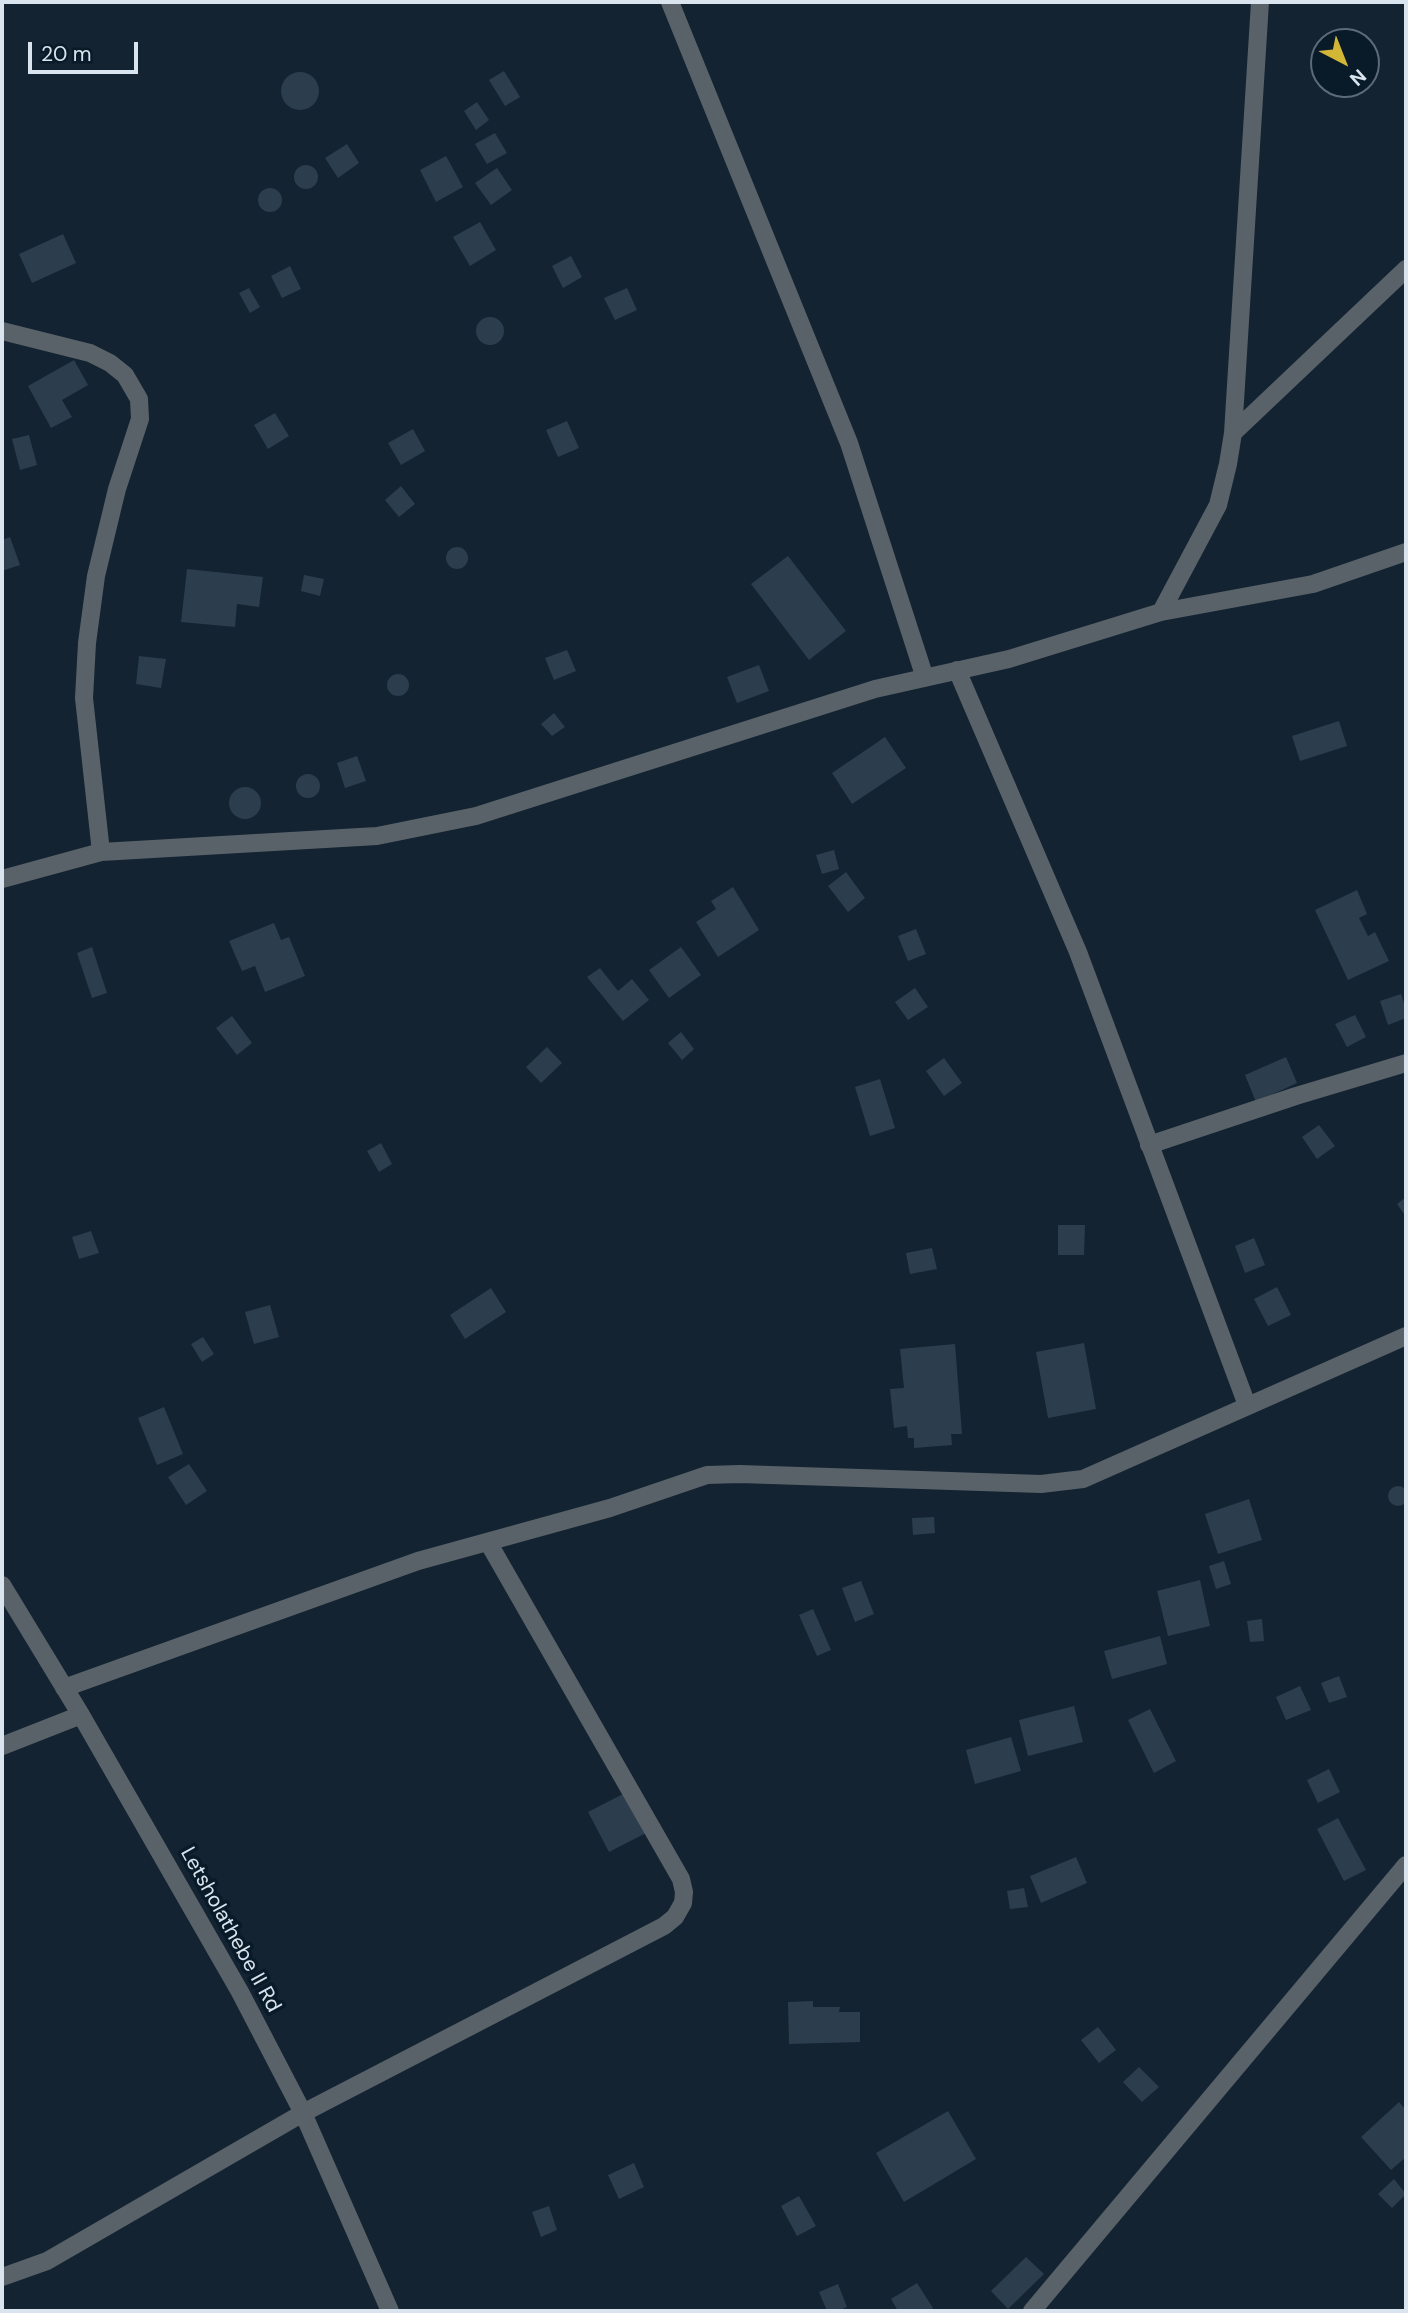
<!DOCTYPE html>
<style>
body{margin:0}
#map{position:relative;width:1408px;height:2313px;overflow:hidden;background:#132332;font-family:"DM Sans",sans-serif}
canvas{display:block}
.frame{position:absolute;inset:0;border:4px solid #d9e4ee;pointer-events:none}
.north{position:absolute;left:1310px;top:28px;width:70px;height:70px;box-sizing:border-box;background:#091a28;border:2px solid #5c6b77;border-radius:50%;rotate:138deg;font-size:19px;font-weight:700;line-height:28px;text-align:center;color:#d9e4ee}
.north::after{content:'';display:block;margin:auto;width:24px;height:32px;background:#d2b635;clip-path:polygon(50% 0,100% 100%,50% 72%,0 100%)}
.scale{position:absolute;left:28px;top:42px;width:110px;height:32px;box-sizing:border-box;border:4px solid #d9e4ee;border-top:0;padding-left:9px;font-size:21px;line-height:24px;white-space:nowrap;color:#d9e4ee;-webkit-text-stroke:5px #091a28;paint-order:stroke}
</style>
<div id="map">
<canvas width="1408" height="2313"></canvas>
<div class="frame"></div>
<div class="north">N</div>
<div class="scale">20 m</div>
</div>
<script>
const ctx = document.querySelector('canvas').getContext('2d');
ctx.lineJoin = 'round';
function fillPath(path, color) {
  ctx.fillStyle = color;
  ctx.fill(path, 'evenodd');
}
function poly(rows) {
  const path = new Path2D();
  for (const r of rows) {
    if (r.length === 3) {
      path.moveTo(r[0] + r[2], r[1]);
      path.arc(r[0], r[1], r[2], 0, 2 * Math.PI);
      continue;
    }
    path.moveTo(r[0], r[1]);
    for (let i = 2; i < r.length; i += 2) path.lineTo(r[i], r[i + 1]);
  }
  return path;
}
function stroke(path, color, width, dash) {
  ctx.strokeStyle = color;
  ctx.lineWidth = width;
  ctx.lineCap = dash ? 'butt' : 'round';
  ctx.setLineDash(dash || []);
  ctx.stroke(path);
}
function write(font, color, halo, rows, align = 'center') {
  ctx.font = font + ' "DM Sans",sans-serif';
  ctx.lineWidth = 7;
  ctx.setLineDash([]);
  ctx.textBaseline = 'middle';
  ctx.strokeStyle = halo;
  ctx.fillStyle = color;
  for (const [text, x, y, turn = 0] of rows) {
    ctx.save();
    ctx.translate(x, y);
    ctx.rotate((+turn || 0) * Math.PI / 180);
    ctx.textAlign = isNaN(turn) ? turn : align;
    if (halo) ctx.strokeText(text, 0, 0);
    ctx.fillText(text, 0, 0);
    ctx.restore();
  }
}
fillPath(poly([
 [504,71,520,97,505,106,489,80],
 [300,91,19],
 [477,102,489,120,476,130,464,111],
 [495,133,507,153,487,164,475,144],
 [347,144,359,163,338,178,325,158],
 [446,156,463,187,436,202,420,170],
 [306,177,12],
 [497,168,512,190,491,205,475,183],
 [270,200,12],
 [480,222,496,250,470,266,453,237],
 [63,234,76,263,32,283,19,254],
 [571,256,582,277,563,288,552,266],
 [290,266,301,289,282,298,271,276],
 [249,288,260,307,250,313,239,293],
 [627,288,637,310,615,320,604,298],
 [490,331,14],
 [74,360,88,385,62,400,72,417,51,428,28,386],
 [275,413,289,436,268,449,254,425],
 [567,421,579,448,558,457,546,430],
 [413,429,425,451,401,465,388,443],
 [29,435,37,465,20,470,12,439],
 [401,486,415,504,399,517,385,500],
 [10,537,20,565,2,571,2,540],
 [457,558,11],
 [788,556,846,631,809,660,751,584],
 [187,569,263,577,259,607,237,604,235,627,181,622],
 [304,575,324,579,320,596,301,591],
 [567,650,576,671,554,680,545,658],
 [139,656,166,659,161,688,136,684],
 [759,665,769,691,737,703,727,677],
 [398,685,11],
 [554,713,565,727,552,736,541,724],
 [1339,721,1347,746,1300,761,1292,736],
 [885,737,906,768,852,804,832,773],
 [357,756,366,781,345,788,337,763],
 [308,786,12],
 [245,803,16],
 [834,850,839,869,822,874,816,855],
 [846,872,865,898,848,912,828,886],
 [733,887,759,930,718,957,696,922,716,909,711,901],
 [1357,890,1367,914,1359,918,1368,936,1375,932,1389,961,1348,980,1315,910],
 [274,923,281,940,289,937,305,976,265,992,255,966,242,971,229,941],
 [916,929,926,954,908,961,898,936],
 [92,947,107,993,92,998,77,953],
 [681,947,701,975,669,998,649,970],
 [600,968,618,991,632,979,649,1000,623,1021,587,977],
 [915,988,928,1007,908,1020,895,1002],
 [1401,994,1406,1009,1406,1018,1388,1025,1380,1001],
 [1355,1015,1366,1037,1347,1047,1335,1024],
 [232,1016,252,1043,237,1055,216,1028],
 [681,1032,694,1049,682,1060,668,1043],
 [547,1047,562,1063,541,1083,526,1067],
 [1286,1057,1297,1083,1256,1102,1245,1075],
 [944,1058,962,1083,944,1096,926,1071],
 [880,1079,895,1128,870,1136,855,1087],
 [1319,1125,1335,1146,1317,1159,1302,1137],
 [381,1143,392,1164,379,1172,367,1151],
 [1406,1197,1406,1217,1397,1204],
 [1058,1225,1085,1225,1084,1255,1058,1255],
 [91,1231,99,1253,79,1259,72,1237],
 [1254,1238,1265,1265,1245,1273,1235,1246],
 [932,1248,937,1269,910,1274,906,1253],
 [1277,1287,1291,1315,1268,1326,1254,1299],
 [491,1288,506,1312,465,1339,450,1315],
 [270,1305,279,1337,254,1344,245,1312],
 [203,1337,214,1354,202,1362,191,1344],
 [1084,1343,1096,1409,1048,1418,1036,1352],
 [955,1344,962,1434,951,1434,952,1445,914,1448,914,1438,908,1438,907,1426,894,1428,890,1389,904,1388,900,1349],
 [164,1407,183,1454,157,1465,138,1418],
 [189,1464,207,1491,186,1505,168,1477],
 [1398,1496,10],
 [1249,1499,1262,1540,1218,1554,1205,1514],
 [934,1517,935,1533,913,1535,912,1518],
 [1224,1561,1231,1584,1216,1589,1209,1566],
 [1200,1580,1210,1626,1168,1636,1157,1591],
 [861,1581,874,1614,855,1622,842,1588],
 [813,1609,831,1650,817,1656,799,1615],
 [1262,1619,1264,1641,1250,1642,1247,1621],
 [1160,1636,1167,1664,1112,1679,1104,1651],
 [1339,1676,1347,1697,1329,1703,1321,1683],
 [1300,1686,1311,1710,1286,1720,1276,1697],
 [1074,1706,1083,1742,1028,1756,1019,1720],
 [1150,1709,1176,1761,1154,1773,1128,1720],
 [1011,1737,1021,1771,975,1784,966,1750],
 [1329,1769,1340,1792,1318,1803,1307,1780],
 [625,1793,646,1833,609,1852,588,1812],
 [1338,1818,1366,1870,1344,1881,1317,1829],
 [1076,1857,1087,1883,1041,1903,1030,1876],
 [1024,1888,1028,1907,1010,1909,1007,1891],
 [813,2001,813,2007,840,2007,839,2012,860,2012,860,2042,789,2044,788,2002],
 [1098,2027,1116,2050,1099,2063,1081,2040],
 [1139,2067,1159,2087,1142,2102,1123,2082],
 [1399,2102,1406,2110,1406,2157,1391,2170,1361,2137],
 [948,2111,976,2159,904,2202,876,2153],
 [634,2163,644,2187,619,2199,608,2175],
 [1394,2179,1406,2194,1392,2208,1378,2194],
 [799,2196,816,2226,797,2236,781,2206],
 [549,2206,557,2230,541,2237,532,2212],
 [1026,2257,1044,2274,1008,2309,991,2291],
 [917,2283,933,2308,928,2311,898,2311,891,2299],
 [838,2284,847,2307,838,2311,827,2311,819,2292]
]), '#2c3d4d');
stroke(poly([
 [670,2,849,443,925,678],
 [2,331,90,353,110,363,125,375,139,399,140,419,117,489,96,576,87,643,84,698,101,852],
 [1233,433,1406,269],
 [1161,612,1218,505,1228,464,1233,433,1260,2],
 [957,670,1078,952,1247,1405],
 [2,879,101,852,377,836,476,816,875,689,1009,659,1161,612,1313,584,1406,552],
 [1149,1145,1296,1096,1406,1063],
 [2,1585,81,1715,240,1992,303,2113,390,2311],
 [64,1688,418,1561,610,1508,707,1475,740,1474,1041,1484,1083,1479,1406,1336],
 [2,1746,81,1715],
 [2,2277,47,2261,303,2113,664,1926,675,1917,683,1903,684,1892,681,1879,488,1542],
 [1032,2311,1406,1865]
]), '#596269', 18);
write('21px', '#d9e4ee', '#091a28', [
 ["Letsholathebe II Rd",230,1930,61]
]);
</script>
